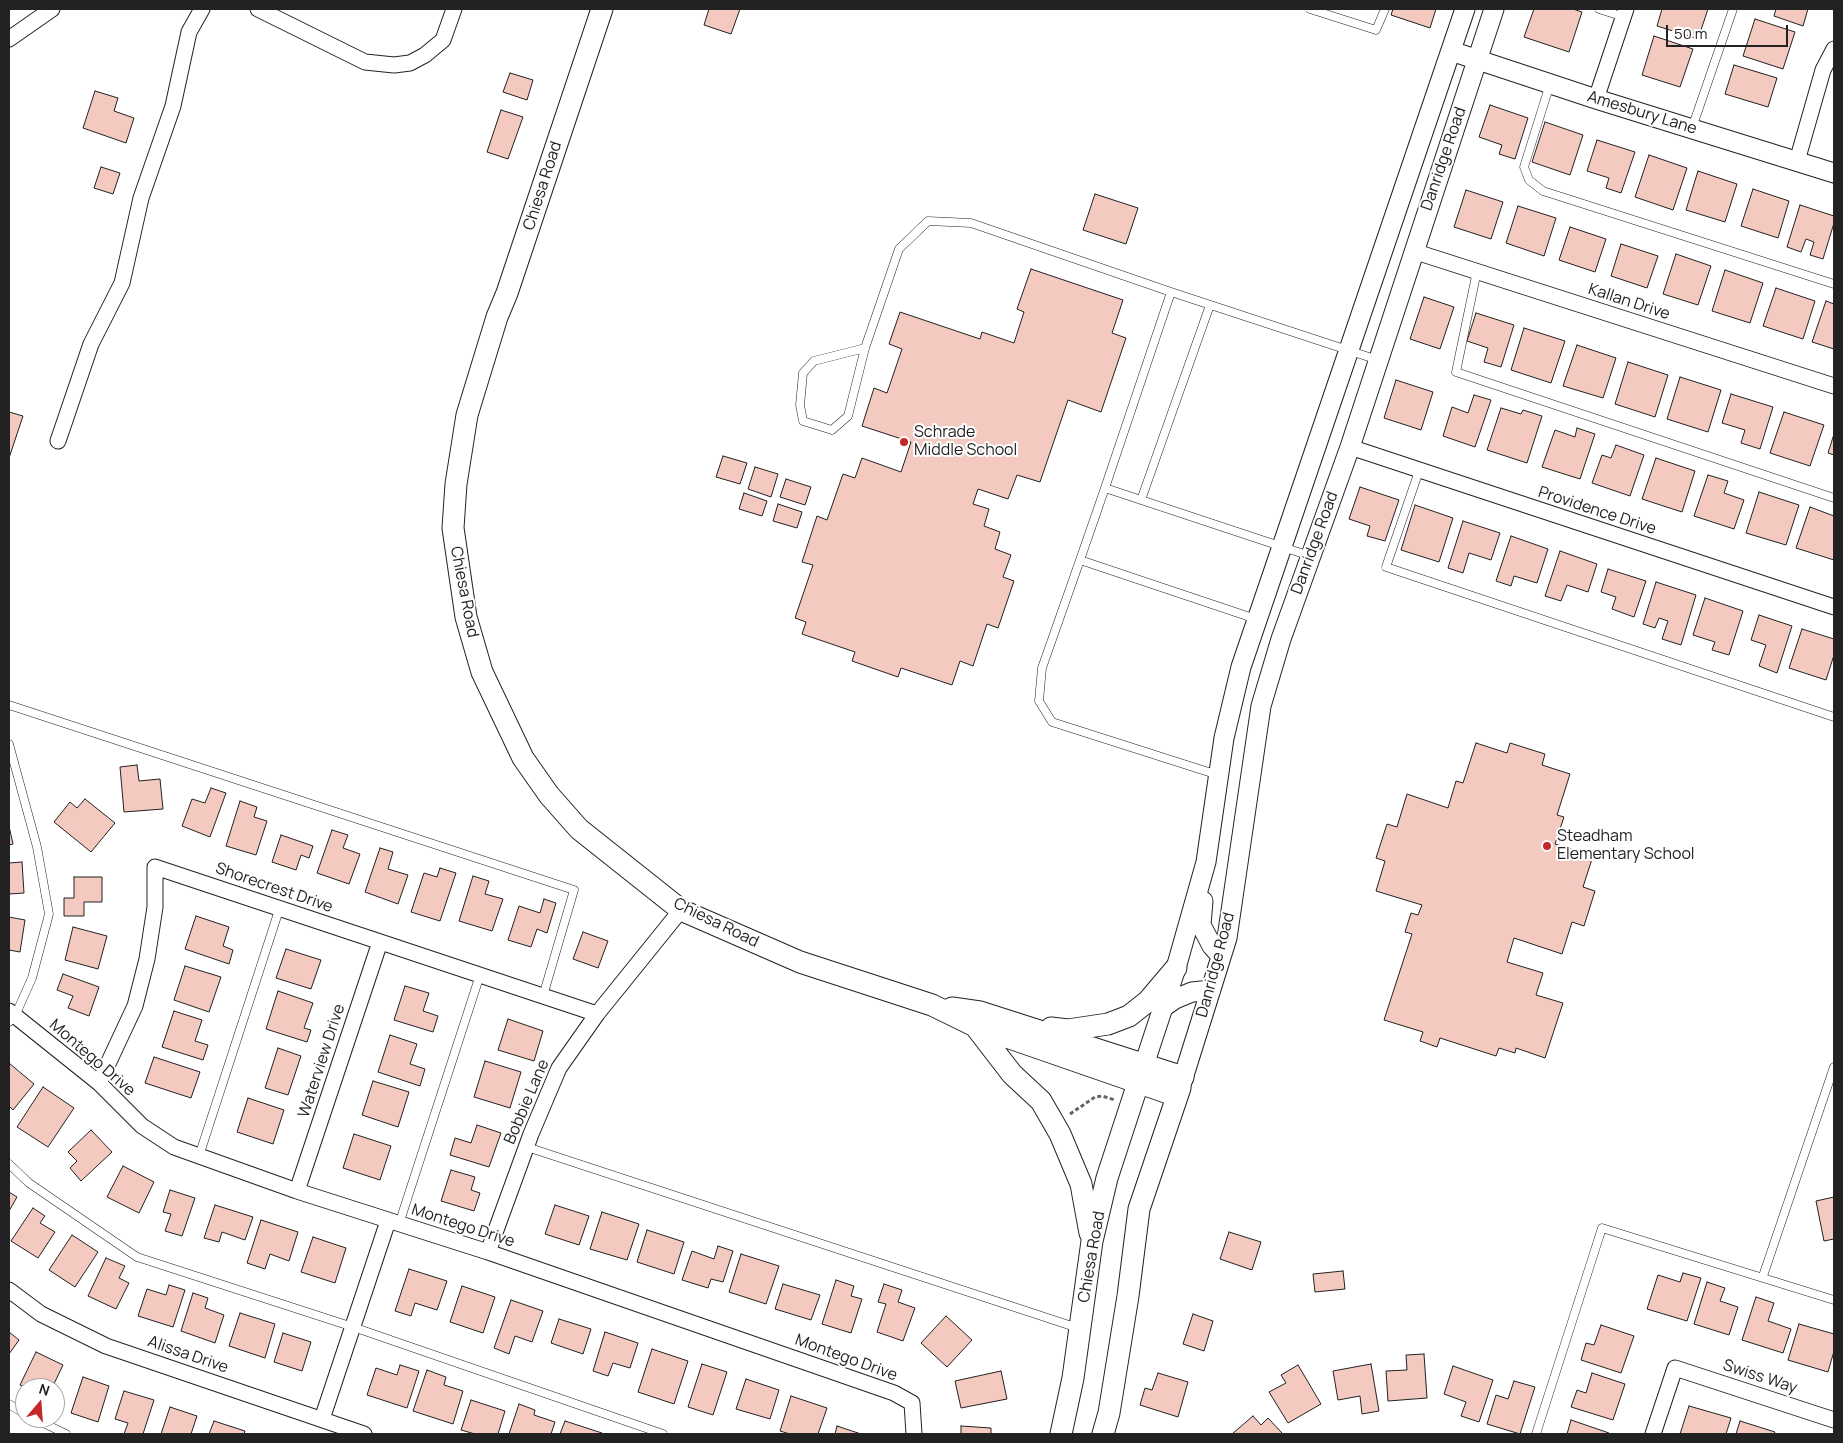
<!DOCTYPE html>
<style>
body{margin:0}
#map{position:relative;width:1843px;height:1443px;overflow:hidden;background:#fff;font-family:Manrope,sans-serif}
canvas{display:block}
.frame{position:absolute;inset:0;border:10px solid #222;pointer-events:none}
.north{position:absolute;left:15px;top:1378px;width:50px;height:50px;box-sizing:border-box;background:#fff;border:1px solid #a7a7a7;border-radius:50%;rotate:18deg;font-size:14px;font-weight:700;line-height:20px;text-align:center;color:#222}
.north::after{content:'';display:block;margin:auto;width:18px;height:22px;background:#c62828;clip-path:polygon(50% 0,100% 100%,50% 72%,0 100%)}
.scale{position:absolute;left:1666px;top:25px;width:122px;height:22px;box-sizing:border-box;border:2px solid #222;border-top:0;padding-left:6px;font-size:15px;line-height:18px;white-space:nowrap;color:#222;-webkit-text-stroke:4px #fff;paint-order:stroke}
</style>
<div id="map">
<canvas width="1843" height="1443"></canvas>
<div class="frame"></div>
<div class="north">N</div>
<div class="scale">50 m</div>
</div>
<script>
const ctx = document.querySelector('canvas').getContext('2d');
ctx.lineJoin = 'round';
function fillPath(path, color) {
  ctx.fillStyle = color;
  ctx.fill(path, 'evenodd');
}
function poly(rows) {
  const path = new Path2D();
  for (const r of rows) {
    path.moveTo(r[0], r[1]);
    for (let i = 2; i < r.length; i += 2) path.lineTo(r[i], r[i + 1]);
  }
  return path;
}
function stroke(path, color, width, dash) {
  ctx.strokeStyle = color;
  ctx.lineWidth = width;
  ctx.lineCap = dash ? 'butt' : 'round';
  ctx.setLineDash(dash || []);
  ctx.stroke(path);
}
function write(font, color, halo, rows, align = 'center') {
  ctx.font = font + ' Manrope,sans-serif';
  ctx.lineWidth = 4;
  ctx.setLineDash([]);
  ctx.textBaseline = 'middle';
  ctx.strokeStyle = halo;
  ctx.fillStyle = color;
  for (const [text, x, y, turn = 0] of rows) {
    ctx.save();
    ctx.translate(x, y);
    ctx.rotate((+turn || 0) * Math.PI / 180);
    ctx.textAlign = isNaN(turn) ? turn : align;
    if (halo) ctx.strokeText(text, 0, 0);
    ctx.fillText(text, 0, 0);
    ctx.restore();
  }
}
const building = poly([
 [709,9,740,9,731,34,704,25,709,9],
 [1393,9,1436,9,1430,28,1391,15,1393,9],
 [1534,9,1573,9,1582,12,1569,52,1524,37,1534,9],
 [1662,9,1708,9,1698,39,1657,26,1662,9],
 [1776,9,1808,9,1803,26,1774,16,1776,9],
 [1755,19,1795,32,1783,69,1743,56,1755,19],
 [1654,36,1693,49,1680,87,1642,75,1654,36],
 [1734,65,1777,78,1768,107,1725,94,1734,65],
 [510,73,533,80,527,100,503,92,510,73],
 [95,91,118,98,114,111,134,118,126,143,83,128,95,91],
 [1490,105,1528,118,1515,159,1499,154,1502,145,1479,137,1490,105],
 [501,110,523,117,508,159,487,152,501,110],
 [1545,122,1583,135,1570,175,1532,162,1545,122],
 [1597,140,1635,152,1621,193,1606,188,1609,178,1587,171,1597,140],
 [1649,155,1687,168,1673,210,1635,197,1649,155],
 [101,167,120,173,113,194,94,188,101,167],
 [1698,171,1737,184,1725,222,1686,210,1698,171],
 [1753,189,1789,201,1778,238,1741,226,1753,189],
 [1466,190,1503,202,1491,239,1454,227,1466,190],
 [1095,194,1138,208,1126,244,1083,230,1095,194],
 [1800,205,1834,216,1834,223,1823,259,1810,255,1814,242,1806,239,1801,252,1787,247,1800,205],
 [1518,206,1556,218,1544,256,1506,243,1518,206],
 [1570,227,1606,239,1595,272,1559,260,1570,227],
 [1621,244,1658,256,1647,288,1611,276,1621,244],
 [1676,254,1711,266,1698,305,1663,294,1676,254],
 [1031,269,1123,300,1112,333,1126,338,1101,412,1068,400,1040,482,1017,475,1008,499,978,489,973,504,989,509,984,526,1000,532,995,549,1011,555,1003,577,1014,581,998,628,987,624,973,666,960,661,952,685,901,668,898,677,852,661,855,652,802,634,806,622,795,618,813,565,802,562,817,516,827,520,843,474,855,478,862,458,901,472,911,442,862,426,874,388,887,393,902,349,889,344,900,312,980,339,982,332,1014,343,1024,312,1017,309,1031,269],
 [1725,270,1763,283,1750,323,1712,311,1725,270],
 [1776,288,1815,301,1803,339,1763,326,1776,288],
 [1424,297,1454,307,1440,349,1410,339,1424,297],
 [1826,301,1834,304,1834,349,1812,342,1826,301],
 [1476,313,1514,325,1501,367,1484,362,1488,348,1467,341,1476,313],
 [1524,328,1565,341,1551,383,1511,370,1524,328],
 [1577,345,1616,358,1603,398,1563,386,1577,345],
 [1628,362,1668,375,1655,417,1615,404,1628,362],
 [1680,377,1721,390,1708,432,1667,419,1680,377],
 [1396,380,1433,392,1421,430,1384,418,1396,380],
 [1731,394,1773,407,1760,449,1741,443,1745,430,1722,423,1731,394],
 [1474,395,1491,400,1475,447,1443,436,1452,407,1468,413,1474,395],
 [1501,408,1521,414,1523,410,1542,416,1527,463,1487,450,1501,408],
 [9,412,23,416,9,458,9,412],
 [1784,412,1824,425,1810,466,1770,453,1784,412],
 [1577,428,1595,434,1580,479,1542,467,1555,430,1575,437,1577,428],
 [1834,434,1834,455,1828,453,1834,434],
 [1616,445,1644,455,1630,496,1592,483,1602,455,1611,458,1616,445],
 [723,456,747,463,740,484,716,477,723,456],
 [1656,458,1695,471,1682,512,1642,499,1656,458],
 [755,467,778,474,771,497,748,489,755,467],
 [1708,475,1728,481,1724,493,1744,500,1734,529,1694,516,1708,475],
 [786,479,811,487,805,505,780,497,786,479],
 [1360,487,1399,500,1385,541,1367,536,1370,526,1349,519,1360,487],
 [1759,492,1799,505,1786,545,1746,533,1759,492],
 [744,493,767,501,762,516,739,509,744,493],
 [778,504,802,512,797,528,773,521,778,504],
 [1415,505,1453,518,1439,562,1401,550,1415,505],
 [1810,507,1834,516,1834,560,1796,548,1810,507],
 [1463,521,1500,533,1491,560,1469,553,1463,573,1448,568,1463,521],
 [1511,536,1548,549,1537,583,1514,576,1511,586,1496,581,1511,536],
 [1560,551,1597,564,1588,592,1567,585,1561,601,1545,596,1560,551],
 [1608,569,1646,581,1634,617,1612,609,1616,597,1601,592,1608,569],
 [1656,582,1696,595,1681,645,1662,639,1668,621,1659,618,1655,628,1643,624,1656,582],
 [1705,598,1743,611,1729,655,1712,650,1715,642,1693,635,1705,598],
 [1759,615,1792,626,1777,673,1759,666,1766,645,1751,640,1759,615],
 [1802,629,1834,639,1834,655,1826,680,1789,668,1802,629],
 [1476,743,1507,753,1510,743,1545,754,1542,765,1570,774,1557,815,1564,817,1555,844,1593,856,1583,887,1595,891,1584,926,1572,922,1562,954,1514,938,1507,962,1543,973,1536,995,1563,1003,1545,1058,1516,1048,1515,1053,1499,1048,1496,1056,1440,1038,1437,1047,1420,1041,1423,1032,1384,1020,1412,934,1405,932,1411,913,1418,915,1422,905,1376,891,1385,861,1376,858,1387,824,1397,827,1407,794,1448,808,1456,781,1463,783,1476,743],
 [137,765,139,781,160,779,163,809,124,812,120,767,137,765],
 [211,788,226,793,210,837,182,826,192,799,205,803,211,788],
 [85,799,115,823,91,852,54,822,70,802,77,808,85,799],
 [240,801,257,807,254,817,267,821,256,855,226,846,240,801],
 [9,826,13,844,9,845,9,826],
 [332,830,348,835,343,848,360,854,349,884,317,873,332,830],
 [281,835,313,846,309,858,301,855,296,870,272,862,281,835],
 [380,848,393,852,388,869,408,875,398,904,365,892,380,848],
 [22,862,24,893,9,894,9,863,22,862],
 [440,868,456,873,440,921,411,912,424,873,437,877,440,868],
 [473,876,489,881,485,894,503,899,492,931,459,921,473,876],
 [74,877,102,877,102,902,84,902,84,916,64,916,64,898,74,898,74,877],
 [544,899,556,903,547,933,537,929,531,947,508,940,519,906,540,913,544,899],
 [196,916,229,927,223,946,233,950,229,964,185,949,196,916],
 [9,917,25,920,20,952,9,950,9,917],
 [73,927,107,936,98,969,65,960,73,927],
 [583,932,608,941,598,968,573,959,583,932],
 [286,949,321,960,311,989,276,978,286,949],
 [185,966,221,977,209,1012,174,1000,185,966],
 [63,974,99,987,89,1016,68,1008,73,996,57,990,63,974],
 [405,986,429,993,423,1011,438,1016,433,1032,394,1020,405,986],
 [278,991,313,1003,304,1028,311,1030,307,1042,266,1029,278,991],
 [174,1011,202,1020,195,1041,208,1045,203,1060,162,1047,174,1011],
 [508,1019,543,1031,534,1061,498,1050,508,1019],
 [390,1035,417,1044,410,1064,425,1069,420,1086,378,1072,390,1035],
 [278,1048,301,1056,288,1095,265,1088,278,1048],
 [154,1057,200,1072,191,1098,145,1083,154,1057],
 [485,1061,521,1072,510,1108,474,1097,485,1061],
 [9,1063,34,1084,13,1110,9,1106,9,1063],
 [373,1081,409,1092,398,1127,362,1115,373,1081],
 [43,1087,74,1108,48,1147,17,1127,43,1087],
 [248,1098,284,1110,273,1144,237,1132,248,1098],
 [477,1125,501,1133,489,1167,450,1155,455,1138,471,1143,477,1125],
 [91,1130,112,1152,81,1181,70,1168,77,1161,68,1152,91,1130],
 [354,1134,391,1146,380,1180,343,1168,354,1134],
 [123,1166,154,1182,139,1213,107,1197,123,1166],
 [451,1170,475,1177,471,1190,480,1193,474,1211,441,1201,451,1170],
 [170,1190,195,1198,182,1236,165,1231,171,1214,163,1212,170,1190],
 [9,1192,17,1197,9,1211,9,1192],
 [1834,1197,1834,1239,1824,1241,1816,1201,1834,1197],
 [215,1205,253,1217,245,1240,222,1232,219,1242,204,1238,215,1205],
 [555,1205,589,1216,579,1245,545,1234,555,1205],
 [33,1208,45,1216,40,1223,55,1232,38,1258,11,1241,33,1208],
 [602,1212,639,1224,627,1260,590,1249,602,1212],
 [261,1220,298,1232,289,1261,270,1254,265,1269,247,1263,261,1220],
 [647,1230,684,1242,674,1274,637,1262,647,1230],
 [1229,1232,1261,1242,1252,1270,1220,1259,1229,1232],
 [72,1235,98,1252,75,1287,49,1270,72,1235],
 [313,1237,346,1248,335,1283,301,1272,313,1237],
 [718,1246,733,1251,723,1282,711,1279,708,1288,682,1280,692,1251,714,1259,718,1246],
 [741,1254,779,1266,766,1304,729,1292,741,1254],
 [106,1258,125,1266,119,1278,129,1283,116,1309,88,1296,106,1258],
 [409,1269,447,1281,437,1310,415,1303,411,1316,395,1311,409,1269],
 [1343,1271,1345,1289,1315,1292,1313,1274,1343,1271],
 [1683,1273,1701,1278,1687,1321,1647,1309,1658,1275,1680,1282,1683,1273],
 [836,1280,854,1286,851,1296,862,1299,851,1333,822,1324,836,1280],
 [1707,1282,1725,1288,1720,1301,1738,1307,1729,1335,1694,1324,1707,1282],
 [783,1284,820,1295,811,1320,775,1309,783,1284],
 [884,1284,902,1290,898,1302,915,1308,903,1341,877,1332,886,1304,878,1302,884,1284],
 [169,1285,185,1290,173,1327,138,1316,147,1289,166,1295,169,1285],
 [462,1286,495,1297,483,1333,450,1322,462,1286],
 [193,1293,208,1298,205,1308,224,1315,215,1343,181,1331,193,1293],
 [1756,1297,1774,1303,1768,1321,1791,1329,1783,1353,1742,1340,1756,1297],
 [511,1300,543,1311,532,1342,515,1336,509,1354,494,1348,511,1300],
 [240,1313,275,1324,265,1358,229,1346,240,1313],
 [1193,1314,1213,1321,1204,1351,1183,1344,1193,1314],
 [946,1316,972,1340,947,1367,921,1343,946,1316],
 [559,1319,591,1329,583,1354,551,1343,559,1319],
 [1799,1324,1834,1334,1834,1351,1828,1372,1788,1360,1799,1324],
 [1601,1325,1634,1336,1621,1373,1581,1360,1586,1343,1594,1345,1601,1325],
 [9,1332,19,1340,9,1354,9,1332],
 [605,1332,638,1343,630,1368,613,1363,608,1376,593,1371,605,1332],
 [283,1333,311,1342,302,1371,274,1362,283,1333],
 [652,1349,688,1361,674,1404,638,1392,652,1349],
 [36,1352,63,1365,52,1388,27,1388,20,1385,36,1352],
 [1424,1354,1427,1398,1388,1401,1386,1371,1407,1370,1406,1355,1424,1354],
 [702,1364,727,1372,713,1415,688,1407,702,1364],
 [1371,1364,1379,1411,1362,1414,1360,1396,1338,1400,1333,1371,1371,1364],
 [400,1365,419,1371,407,1408,367,1395,376,1368,397,1375,400,1365],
 [1298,1365,1321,1404,1288,1423,1269,1392,1286,1383,1281,1375,1298,1365],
 [1453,1366,1493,1380,1479,1422,1461,1416,1466,1402,1444,1394,1453,1366],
 [427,1370,446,1377,444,1385,463,1391,453,1424,413,1411,427,1370],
 [1001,1371,1007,1399,961,1408,955,1381,1001,1371],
 [1158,1373,1188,1382,1178,1417,1140,1405,1145,1388,1152,1390,1158,1373],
 [1592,1373,1625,1384,1613,1420,1571,1407,1577,1390,1586,1393,1592,1373],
 [83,1377,109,1386,98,1422,71,1413,83,1377],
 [746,1379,779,1390,770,1419,736,1409,746,1379],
 [1514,1381,1535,1387,1520,1434,1487,1424,1496,1395,1508,1399,1514,1381],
 [124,1391,154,1400,143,1434,124,1434,128,1423,115,1419,124,1391],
 [791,1396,827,1408,818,1434,790,1434,780,1431,791,1396],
 [471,1400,505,1411,498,1434,475,1434,461,1430,471,1400],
 [519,1404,535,1410,534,1415,555,1422,551,1434,509,1434,519,1404],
 [1689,1406,1731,1418,1726,1434,1680,1434,1689,1406],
 [170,1407,197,1416,191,1434,161,1434,170,1407],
 [1253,1416,1261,1425,1268,1418,1283,1434,1232,1434,1253,1416],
 [1571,1420,1609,1433,1609,1434,1567,1434,1571,1420],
 [214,1421,245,1431,244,1434,209,1434,214,1421],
 [565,1421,602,1433,602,1434,560,1434,565,1421],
 [1740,1421,1775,1432,1774,1434,1736,1434,1740,1421],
 [837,1426,861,1434,835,1434,837,1426],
 [961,1426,991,1428,991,1434,961,1434,961,1426]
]);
fillPath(building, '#f3c9c0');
stroke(building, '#222', 1);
const service = poly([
 [1310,9,1376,30,1385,9],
 [1599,9,1624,17],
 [1550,84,1524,167,1529,180,1543,191,1834,284],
 [1692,128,1733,9],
 [1477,271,1456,372,1834,498],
 [865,348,814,361,803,373,800,405,803,421,832,430,848,416,865,348,899,249,928,221,971,223,1171,292],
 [1419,471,1386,567,1834,717],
 [1105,488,1171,292,1378,360],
 [1141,500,1210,305],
 [1080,560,1042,668,1039,701,1052,722,1218,775],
 [1256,619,1080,560,1105,488,1310,556],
 [9,705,574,890,543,996],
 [9,744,37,847,49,914,32,978,15,1016,9,1022],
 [527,1147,1078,1328],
 [199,1156,280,907],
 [9,1164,29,1183,137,1257,353,1327,663,1434],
 [399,1224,480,975],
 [1763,1276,1834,1067],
 [9,1404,25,1414],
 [33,1418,66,1434],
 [1536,1434,1602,1228,1834,1300]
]);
const minor = poly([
 [258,9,365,62,394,65,410,63,425,55,443,40,454,9],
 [9,39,52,9],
 [1596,99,1626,9],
 [1797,161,1823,70,1834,49],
 [1413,251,1834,386],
 [58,441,91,344,122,283,141,198,173,106,189,32,202,9],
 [1350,447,1834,607],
 [9,1011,99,1083,142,1126,174,1147,297,1191,488,1252,894,1393,912,1403,914,1434],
 [99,1083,135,1006,147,959,155,907,155,867,597,1014],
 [297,1191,380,942],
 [488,1252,531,1134,559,1068,597,1014,681,910],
 [9,1290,41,1314,106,1346,364,1434],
 [322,1419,388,1221],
 [1653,1434,1675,1368,1834,1420]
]);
const tertiary = poly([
 [1451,51,1596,99,1834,173],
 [1203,901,1201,925,1212,946,1221,956],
 [1162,1008,1175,999,1192,992,1211,990],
 [1144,1065,1176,968,1206,862,1224,738,1241,667,1465,9],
 [1180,1088,1227,938,1261,706,1281,639,1350,447,1494,9]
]);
const secondary = poly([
 [602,9,507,293,497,317,467,415,456,484,453,528,466,617,482,672,523,758,549,795,579,829,681,910,800,962,932,1005,975,1026,1177,1096],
 [952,1008,980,1012,1183,1077],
 [975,1026,1012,1074,1041,1101,1060,1134,1081,1184,1090,1233],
 [1051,1028,1068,1030,1108,1024,1129,1016,1148,1001,1176,968],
 [1061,1434,1073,1378,1092,1241,1107,1178,1144,1065],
 [1103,1434,1109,1413,1128,1296,1139,1209,1180,1088]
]);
stroke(service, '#222', 9);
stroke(minor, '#222', 17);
stroke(tertiary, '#222', 21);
stroke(secondary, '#222', 23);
stroke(poly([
 [1070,1114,1095,1097,1102,1096,1115,1100]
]), '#646464', 3, [4, 2.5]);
stroke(service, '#fff', 8);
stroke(minor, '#fff', 15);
stroke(tertiary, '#fff', 19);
stroke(secondary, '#fff', 21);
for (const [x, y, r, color] of [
 [904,442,5,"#c62828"],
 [1547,846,5,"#c62828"]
]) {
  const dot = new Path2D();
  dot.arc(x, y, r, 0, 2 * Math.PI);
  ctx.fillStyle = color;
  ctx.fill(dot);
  stroke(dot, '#fff', 2);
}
write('16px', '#222', '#fff', [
 ["Amesbury Lane",1642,113,17],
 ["Danridge Road",1444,159,-71],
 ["Chiesa Road",543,186,-72],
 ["Kallan Drive",1629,302,18],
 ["Providence Drive",1597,511,18],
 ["Danridge Road",1315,543,-70],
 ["Chiesa Road",464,592,79],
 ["Shorecrest Drive",274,888,19],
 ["Chiesa Road",716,923,26],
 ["Danridge Road",1216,965,-75],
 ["Montego Drive",92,1058,41],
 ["Waterview Drive",322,1061,-72],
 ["Bobbie Lane",527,1102,-67],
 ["Montego Drive",463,1226,18],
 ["Chiesa Road",1092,1257,-80],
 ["Alissa Drive",188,1355,19],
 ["Montego Drive",846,1358,20],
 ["Swiss Way",1760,1377,18]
]);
write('16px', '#222', '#fff', [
 ["Schrade",914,433],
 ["Middle School",914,451],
 ["Steadham",1557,837],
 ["Elementary School",1557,855]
], 'left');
</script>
